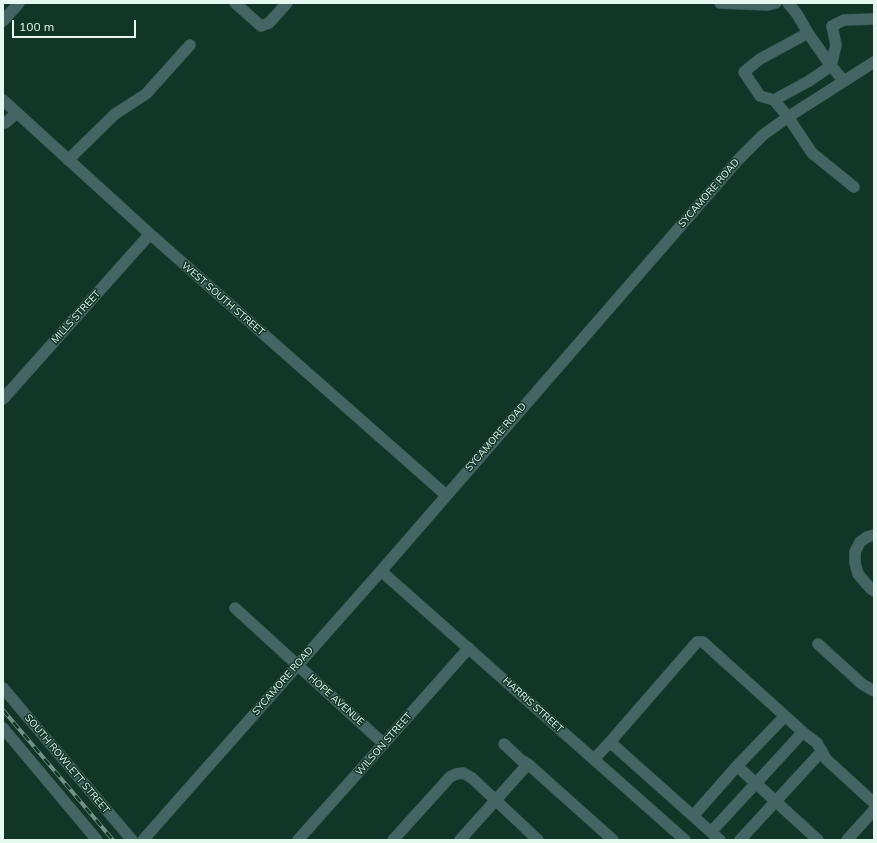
<!DOCTYPE html>
<style>
body{margin:0}
#map{position:relative;width:877px;height:843px;overflow:hidden;background:#113628;font-family:Mulish,sans-serif}
canvas{display:block}
.frame{position:absolute;inset:0;border:4px solid #e5f9f0;pointer-events:none}
.scale{position:absolute;left:12px;top:20px;width:124px;height:18px;box-sizing:border-box;border:2px solid #e5f9f0;border-top:0;padding-left:5px;font-size:12px;line-height:14px;white-space:nowrap;color:#e5f9f0;-webkit-text-stroke:3px #113628;paint-order:stroke}
</style>
<div id="map">
<canvas width="877" height="843"></canvas>
<div class="frame"></div>
<div class="scale">100 m</div>
</div>
<script>
const ctx = document.querySelector('canvas').getContext('2d');
ctx.lineJoin = 'round';
function poly(rows) {
  const path = new Path2D();
  for (const r of rows) {
    path.moveTo(r[0], r[1]);
    for (let i = 2; i < r.length; i += 2) path.lineTo(r[i], r[i + 1]);
  }
  return path;
}
function stroke(path, color, width, dash) {
  ctx.strokeStyle = color;
  ctx.lineWidth = width;
  ctx.lineCap = dash ? 'butt' : 'round';
  ctx.setLineDash(dash || []);
  ctx.stroke(path);
}
function write(font, color, halo, rows, align = 'center') {
  ctx.font = font + ' Mulish,sans-serif';
  ctx.lineWidth = 3;
  ctx.setLineDash([]);
  ctx.textBaseline = 'middle';
  ctx.strokeStyle = halo;
  ctx.fillStyle = color;
  for (const [text, x, y, turn = 0] of rows) {
    ctx.save();
    ctx.translate(x, y);
    ctx.rotate((+turn || 0) * Math.PI / 180);
    ctx.textAlign = isNaN(turn) ? turn : align;
    if (halo) ctx.strokeText(text, 0, 0);
    ctx.fillText(text, 0, 0);
    ctx.restore();
  }
}
const minor = poly([
 [235,3,261,26,269,23,287,3],
 [720,3,768,5,776,3],
 [788,3,797,14,808,33,831,66],
 [3,21,19,3],
 [808,33,760,59,744,72,760,96,774,100,788,117,812,153,854,187],
 [831,66,836,45,832,26,844,20,874,19],
 [3,100,150,234,446,495],
 [774,100,809,81,831,66,844,81],
 [3,122,5,123,17,113],
 [68,160,115,114,146,94,190,45],
 [3,399,150,234],
 [874,535,867,537,860,542,855,552,855,563,858,574,870,588,874,591],
 [381,571,685,840],
 [235,608,384,744],
 [818,644,862,684,874,691],
 [3,688,132,840],
 [3,728,97,840],
 [504,744,521,760,528,764,613,840],
 [594,759,610,742],
 [737,766,785,716],
 [693,816,720,840],
 [711,832,803,732],
 [143,840,381,571,738,160,763,135,788,117,874,62],
 [298,840,469,648],
 [393,840,450,777,456,774,463,773,472,778,538,840],
 [460,840,528,764],
 [740,840,822,751],
 [818,840,737,766,693,816,610,742,697,642,703,642,805,734,817,743,826,759,874,803],
 [847,840,874,810]
]);
stroke(minor, '#2f5144', 12);
stroke(minor, '#446563', 11);
const rail = poly([
 [3,710,113,840]
]);
stroke(rail, '#739084', 4);
stroke(rail, '#113628', 2.5, [8]);
write('10px', '#e5f9f0', '#113628', [
 ["SYCAMORE ROAD",709,193,-49],
 ["WEST SOUTH STREET",223,299,41],
 ["MILLS STREET",76,317,-48],
 ["SYCAMORE ROAD",496,437,-49],
 ["SYCAMORE ROAD",283,681,-49],
 ["HOPE AVENUE",336,700,42],
 ["HARRIS STREET",533,705,42],
 ["WILSON STREET",384,744,-49],
 ["SOUTH ROWLETT STREET",67,764,50]
]);
</script>
